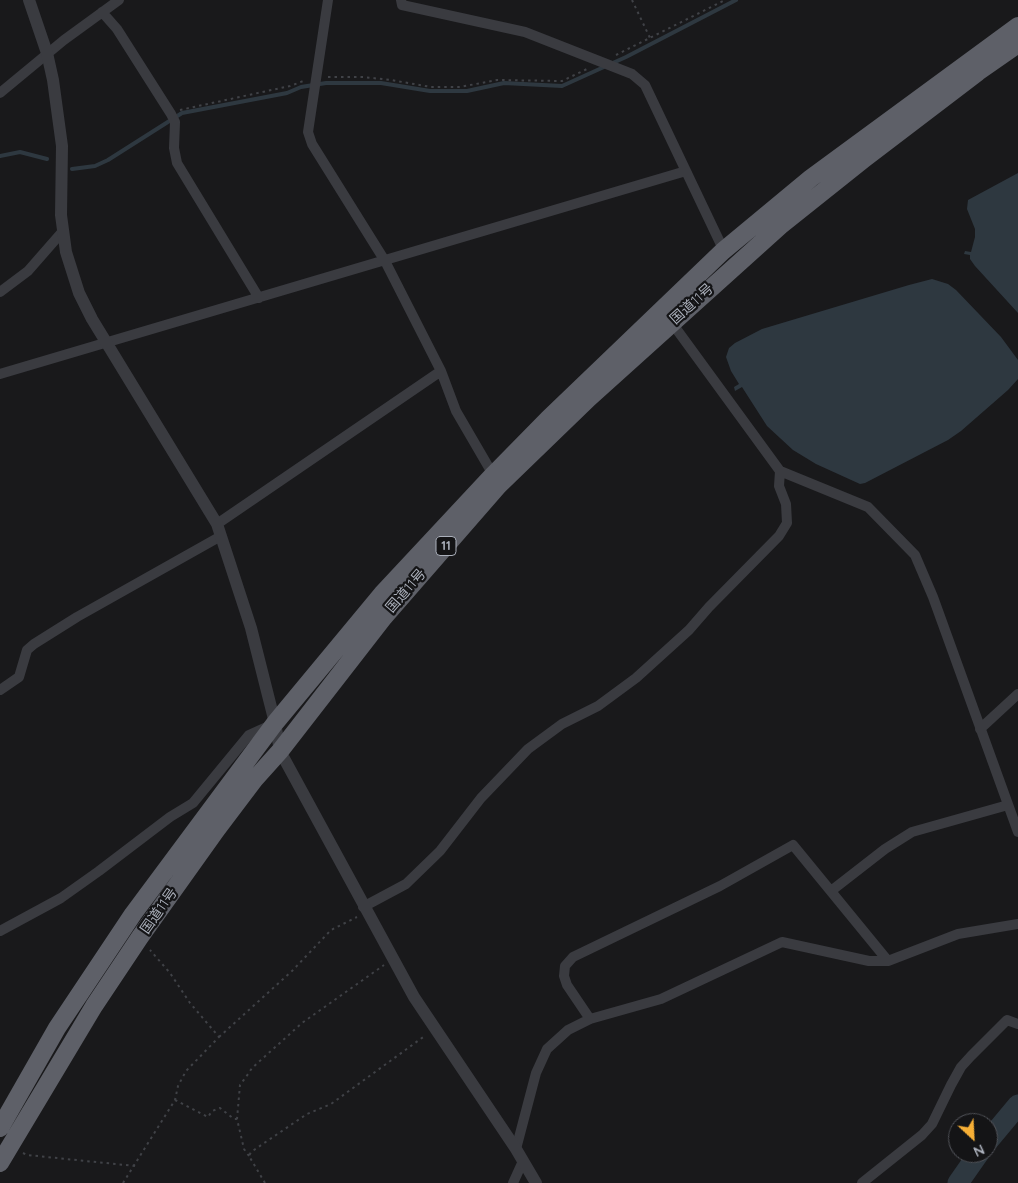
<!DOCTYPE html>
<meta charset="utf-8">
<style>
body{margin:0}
#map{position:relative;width:1018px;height:1183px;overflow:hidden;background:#19191b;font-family:Quicksand,sans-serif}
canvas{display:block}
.north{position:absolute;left:948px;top:1113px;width:50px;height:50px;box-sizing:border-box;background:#141416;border:1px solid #505258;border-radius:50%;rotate:155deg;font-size:14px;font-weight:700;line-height:20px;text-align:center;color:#abb0bb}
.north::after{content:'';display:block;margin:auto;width:18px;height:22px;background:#f6af36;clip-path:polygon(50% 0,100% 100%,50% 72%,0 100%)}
</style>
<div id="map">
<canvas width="1018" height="1183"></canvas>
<div class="north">N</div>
</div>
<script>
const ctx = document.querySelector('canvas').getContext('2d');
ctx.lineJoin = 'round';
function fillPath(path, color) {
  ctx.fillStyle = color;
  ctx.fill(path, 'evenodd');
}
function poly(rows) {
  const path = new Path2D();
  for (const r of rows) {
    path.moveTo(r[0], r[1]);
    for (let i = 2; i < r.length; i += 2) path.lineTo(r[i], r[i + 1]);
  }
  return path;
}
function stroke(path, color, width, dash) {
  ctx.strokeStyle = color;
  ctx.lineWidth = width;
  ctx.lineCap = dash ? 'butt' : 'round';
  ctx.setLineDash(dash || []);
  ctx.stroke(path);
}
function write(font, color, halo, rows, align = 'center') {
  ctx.font = font + ' Quicksand,"Noto Sans JP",sans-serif';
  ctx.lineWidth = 4.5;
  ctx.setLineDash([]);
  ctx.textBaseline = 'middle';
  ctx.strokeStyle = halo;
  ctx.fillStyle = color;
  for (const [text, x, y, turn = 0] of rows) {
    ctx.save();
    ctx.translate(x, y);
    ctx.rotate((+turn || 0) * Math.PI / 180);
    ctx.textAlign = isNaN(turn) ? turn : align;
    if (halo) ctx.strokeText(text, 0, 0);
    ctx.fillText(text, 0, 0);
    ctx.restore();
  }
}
fillPath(poly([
 [1018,173,1018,313,975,266,970,259,970,255,964,254,965,251,971,252,975,237,975,229,967,209,968,200],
 [932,279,948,284,956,290,1001,337,1018,360,1018,379,1008,390,961,431,948,440,865,483,860,484,816,464,793,450,767,426,742,387,735,391,734,387,739,384,731,371,726,357,729,348,735,343,762,329,909,285]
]), '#2e3840');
stroke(poly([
 [0,156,20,152,47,159],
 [72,169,95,166,108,160,182,113,287,93,301,87,326,83,381,83,430,91,467,91,504,83,562,86,626,57,736,0]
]), '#2e3840', 4);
stroke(poly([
 [988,1141,1018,1105],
 [958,1183,979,1153]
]), '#2e3840', 21);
stroke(poly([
 [632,0,650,38],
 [616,55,725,0],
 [328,77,363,77,391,80,431,87,460,87,497,80,562,81,589,68],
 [180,110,290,86,306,80],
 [219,1037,292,971,331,930,357,917],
 [175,1100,208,1117,212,1111,220,1108,234,1119,237,1119],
 [23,1153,27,1155,135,1166],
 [249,1156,244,1149,237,1119,240,1085,246,1077,252,1068,302,1023,384,965],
 [123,1183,175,1100,178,1086,186,1071,219,1037,190,1003,170,973,150,950],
 [265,1183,249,1156,251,1152,307,1114,331,1104,426,1035]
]), '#404247', 2, [2.5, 4]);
stroke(poly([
 [328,0,308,132,312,144,385,261,441,371,456,411,495,478],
 [401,0,402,5,525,32,632,74,645,85,725,253],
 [102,12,117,29,171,114,175,122,174,148,177,163,259,298],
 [0,93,64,40,119,0],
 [0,292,28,271,63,231],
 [672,323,780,471,868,507,915,555,933,597,1018,832],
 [0,374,686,171],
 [217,524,441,371],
 [0,690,19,677,27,650,34,644,77,617,221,536],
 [980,729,1018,694],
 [831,891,885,849,912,832,1008,805],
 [363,907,406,884,440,851,481,798,528,749,562,724,598,706,636,678,689,630,709,607,779,536,787,523,786,504,779,486,780,471],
 [0,931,61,898,99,871,170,817,193,803,249,735,271,725],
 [590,1019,567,985,564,976,565,966,573,957,720,886,793,845,888,961],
 [516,1149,536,1073,547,1049,568,1030,590,1019,661,999,782,942,869,961,888,961,958,934,1018,924],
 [513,1183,523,1161],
 [862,1183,922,1135,932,1124,951,1085,961,1067,971,1056,1007,1020,1018,1024]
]), '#3a3b40', 10);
stroke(poly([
 [29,0,47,53,53,80,62,146,61,215,66,252,79,293,92,319,217,524,251,628,275,723,280,751,414,997,516,1149,536,1183]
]), '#3a3b40', 12);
stroke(poly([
 [0,1128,57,1028,133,914,275,723,382,594,494,474,548,419,723,251,811,178,1018,26],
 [0,1163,94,1006,140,937,217,829,254,780,280,751,384,617,498,486,589,398,780,226,864,159,978,72,1018,44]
]), '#5e6068', 18);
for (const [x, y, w] of [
 [446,546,20]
]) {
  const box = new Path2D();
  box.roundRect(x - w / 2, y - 9.5, w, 19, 4);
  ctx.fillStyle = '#141416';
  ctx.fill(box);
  stroke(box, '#abb0bb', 1);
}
write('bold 12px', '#abb0bb', null, [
 ["11",446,546]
]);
write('14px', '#abb0bb', '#141416', [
 ["国道11号",692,304,-42],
 ["国道11号",406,591,-49],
 ["国道11号",159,911,-55]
]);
</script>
